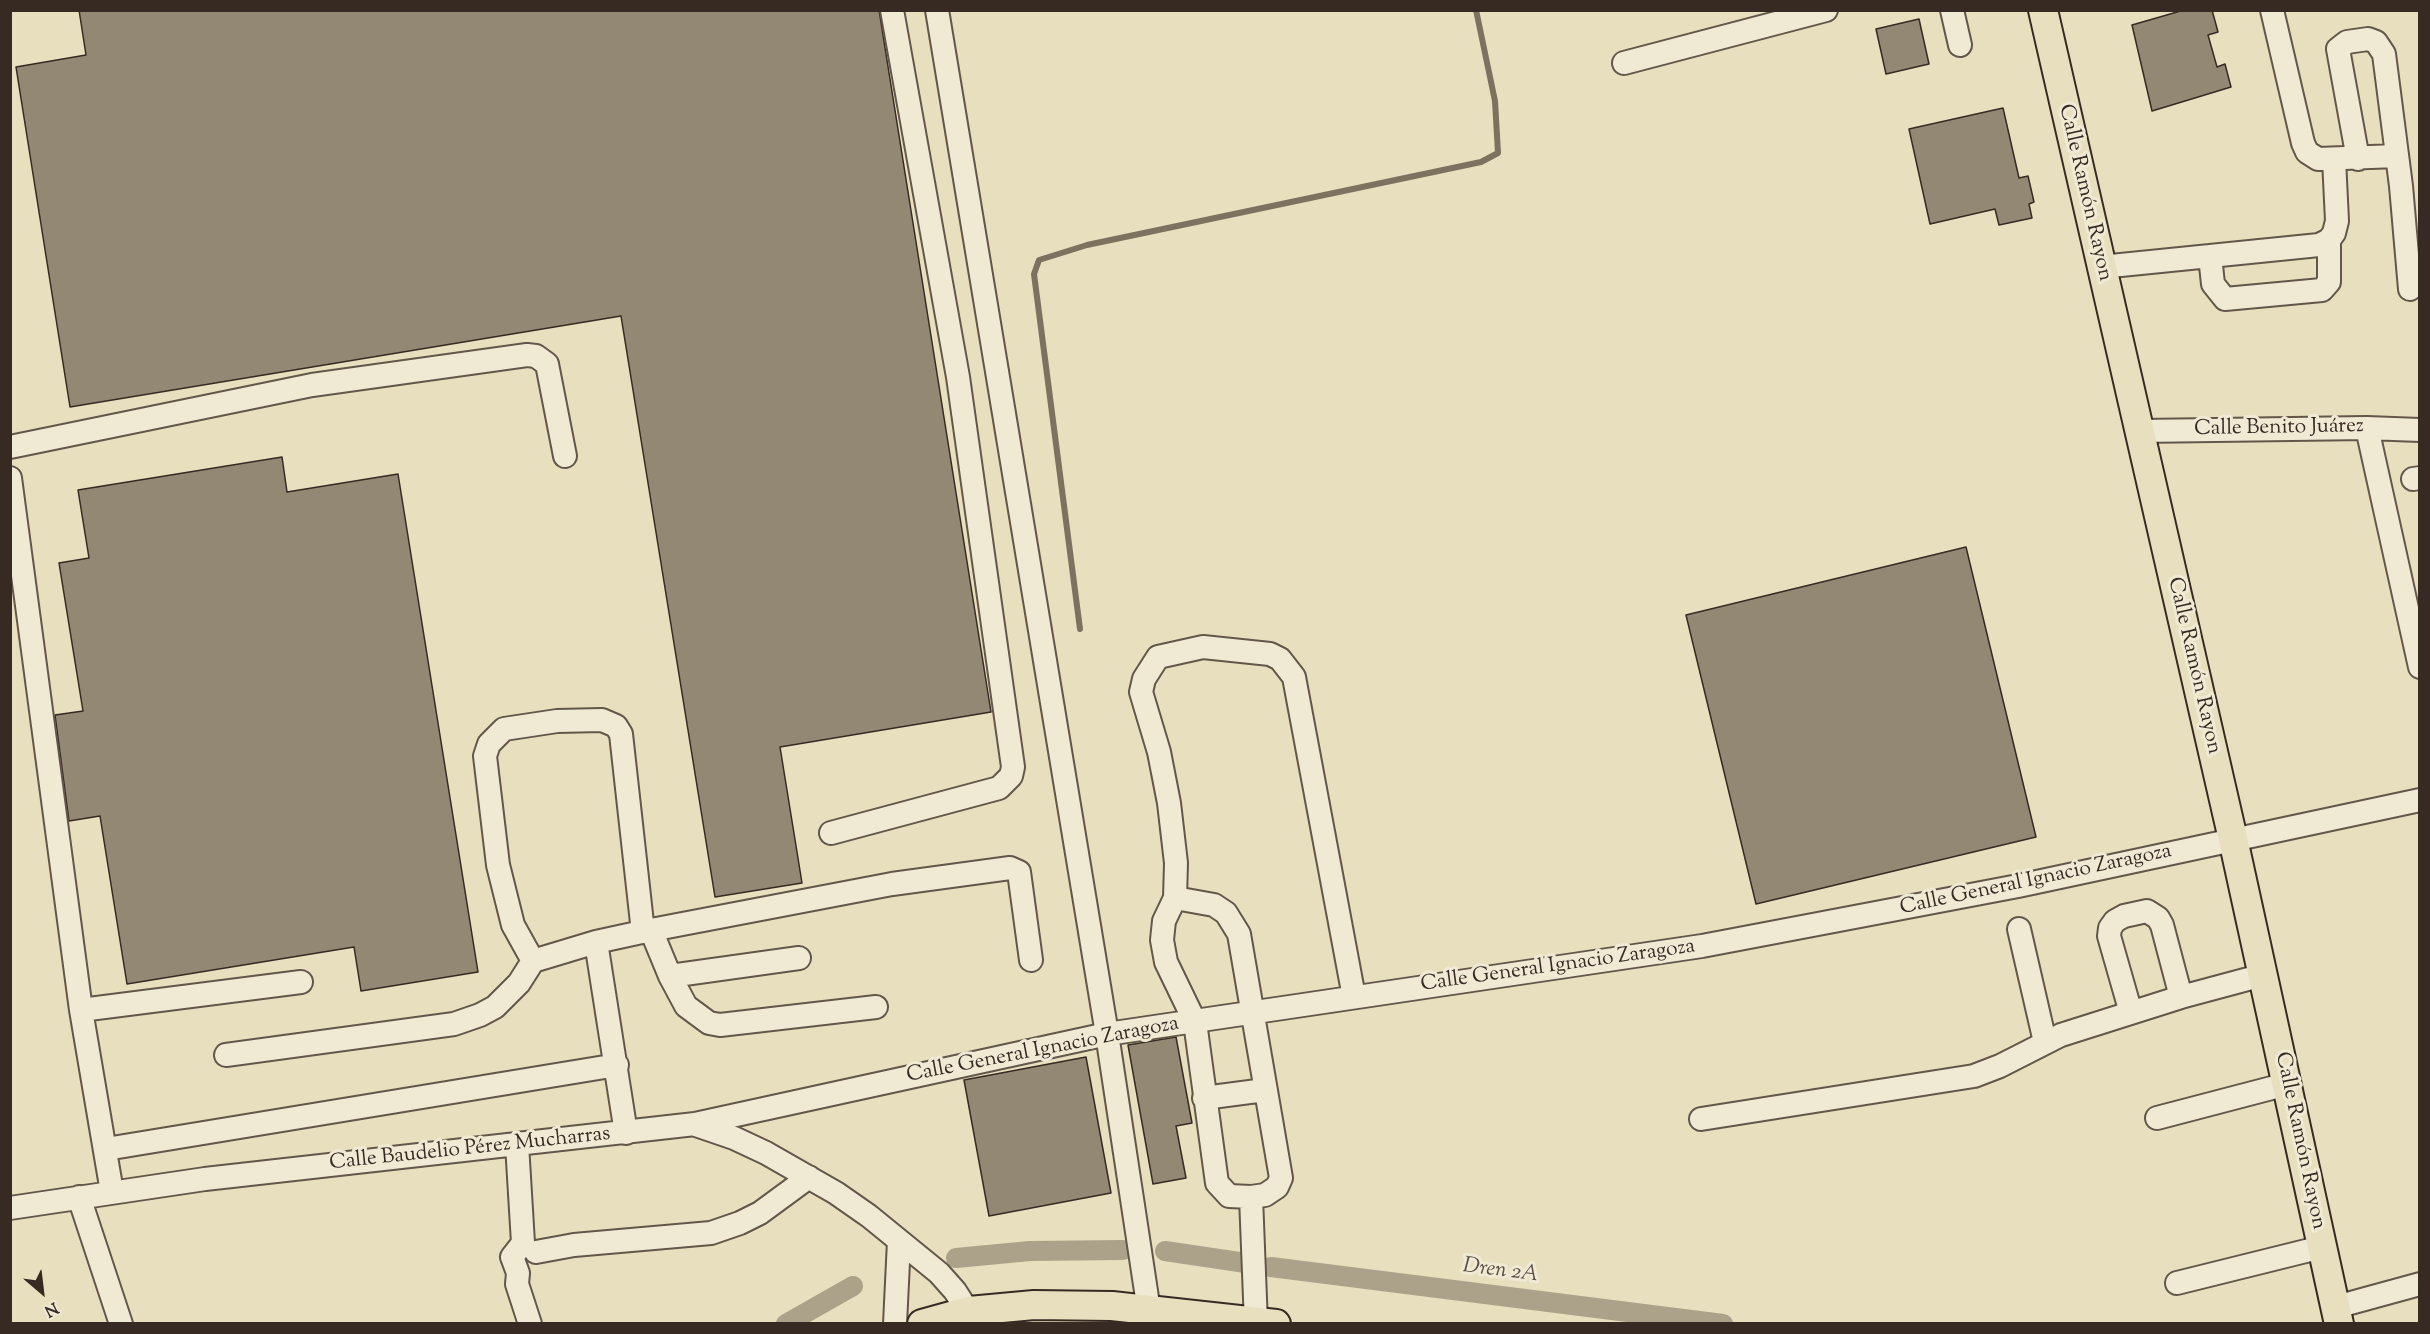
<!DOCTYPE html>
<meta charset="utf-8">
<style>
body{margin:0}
#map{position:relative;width:2430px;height:1334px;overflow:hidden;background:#e8dfbe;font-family:"Sorts Mill Goudy",serif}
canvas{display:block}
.frame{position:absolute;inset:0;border:12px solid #372a23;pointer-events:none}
.north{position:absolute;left:12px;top:1262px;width:60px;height:60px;-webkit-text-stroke:4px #f0ead5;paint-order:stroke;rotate:152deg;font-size:16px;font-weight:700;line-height:24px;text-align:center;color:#372a23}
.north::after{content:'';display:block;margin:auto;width:21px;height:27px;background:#372a23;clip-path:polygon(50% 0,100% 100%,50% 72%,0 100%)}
</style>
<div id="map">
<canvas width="2430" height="1334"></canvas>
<div class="frame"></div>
<div class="north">N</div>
</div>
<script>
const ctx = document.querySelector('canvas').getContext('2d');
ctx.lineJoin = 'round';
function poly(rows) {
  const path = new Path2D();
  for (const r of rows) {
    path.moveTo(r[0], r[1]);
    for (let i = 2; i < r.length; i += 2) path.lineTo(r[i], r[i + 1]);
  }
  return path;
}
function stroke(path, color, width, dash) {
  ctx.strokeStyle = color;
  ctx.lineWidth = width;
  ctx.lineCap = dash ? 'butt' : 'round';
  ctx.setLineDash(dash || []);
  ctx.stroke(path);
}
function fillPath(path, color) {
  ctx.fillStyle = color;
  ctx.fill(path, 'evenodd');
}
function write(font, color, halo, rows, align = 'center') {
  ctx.font = font + ' "Sorts Mill Goudy",serif';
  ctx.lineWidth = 6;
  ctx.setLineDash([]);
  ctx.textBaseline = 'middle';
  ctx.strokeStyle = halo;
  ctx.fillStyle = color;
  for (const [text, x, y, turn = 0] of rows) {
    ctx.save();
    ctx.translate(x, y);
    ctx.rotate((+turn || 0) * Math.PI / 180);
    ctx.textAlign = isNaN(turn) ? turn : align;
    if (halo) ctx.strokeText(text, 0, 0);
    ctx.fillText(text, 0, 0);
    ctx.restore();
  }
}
stroke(poly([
 [1080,629,1034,274,1039,260,1087,245,1481,162,1498,153,1495,101,1476,10]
]), '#7d7160', 6);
stroke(poly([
 [1165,1251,1246,1263],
 [956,1258,1030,1251,1123,1250],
 [1271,1267,1723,1324],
 [786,1324,853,1286]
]), '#aca189', 20);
const building = poly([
 [79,10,879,10,991,712,780,747,802,883,715,897,621,316,70,407,16,67,86,55,79,10],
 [2184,10,2212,10,2218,32,2208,35,2217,67,2225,64,2231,87,2152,111,2132,25,2184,10],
 [1919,19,1929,64,1886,74,1876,29,1919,19],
 [2003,108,2019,178,2028,176,2034,202,2029,204,2032,218,1999,225,1995,209,1930,224,1909,129,2003,108],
 [282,457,287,492,398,474,478,972,361,991,354,947,127,984,100,816,69,821,55,715,83,711,59,563,89,558,78,490,282,457],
 [1966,547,2036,837,1756,904,1686,615,1966,547],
 [1176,1037,1192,1123,1176,1126,1186,1178,1153,1184,1128,1045,1176,1037],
 [1086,1057,1111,1193,989,1216,964,1080,1086,1057]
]);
fillPath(building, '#938874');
stroke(building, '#372a23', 1.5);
const minor = poly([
 [937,10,1107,1034,1151,1324],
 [1952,10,1960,45],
 [2272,10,2303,143,2307,152,2318,159,2397,156],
 [1624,63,1826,10],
 [2358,159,2338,49,2347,42,2368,39,2376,42,2384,54,2401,186,2410,289],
 [2210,256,2213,284,2225,299,2322,290,2329,282,2329,240],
 [2101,267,2319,245,2329,240,2334,233,2337,221,2334,159],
 [2367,428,2420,667],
 [2139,431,2367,428,2420,430],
 [10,447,312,385,527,355,536,356,547,364,565,456],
 [10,478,81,1010,112,1192],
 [2413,479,2420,478],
 [831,833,999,788,1011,776,1013,767,958,377,892,10],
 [1175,898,1214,905,1226,913,1239,934,1281,1178,1277,1187,1265,1195,1251,1197,1229,1196,1217,1183,1195,1022,1166,962,1162,940,1164,921,1175,898,1176,863,1169,803,1159,752,1141,692,1144,679,1158,657,1203,647,1270,654,1280,659,1294,677,1354,997],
 [2019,929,2045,1042],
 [651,930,670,976,686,1006,709,1023,720,1025,876,1007],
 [596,942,651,930,892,884,1010,868,1019,872,1031,960],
 [533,961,513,925,498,865,485,756,489,744,504,729,557,721,602,720,616,726,621,734,643,932],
 [670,976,799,958],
 [81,1010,301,982],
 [2131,1013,2109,936,2110,928,2115,921,2124,916,2147,911,2158,918,2162,925,2181,997],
 [226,1055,454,1024,480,1015,495,1007,519,983,533,961,596,942,626,1133],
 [1204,1098,1265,1090],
 [2157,1118,2287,1084],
 [1701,1119,1974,1076,2000,1066,2061,1035,2181,997,2263,975],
 [696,1125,734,1138,766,1153,836,1193,869,1216,939,1273,955,1291,976,1324],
 [517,1144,523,1243,512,1257,518,1273,517,1284,530,1324],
 [106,1149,617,1065],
 [79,1197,121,1324],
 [1251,1197,1256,1324],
 [10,1208,205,1179,695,1124,1107,1034,1702,946,2018,886,2420,800],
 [536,1252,574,1245,711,1233,740,1223,760,1213,809,1177],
 [2177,1283,2322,1247],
 [2336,1307,2420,1284],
 [895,1324,899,1241]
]);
const major = poly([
 [2043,10,2233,839,2339,1324],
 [922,1324,969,1311,1034,1305,1112,1306,1276,1324]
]);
stroke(minor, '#63574a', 26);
stroke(major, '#372a23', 32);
stroke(minor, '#f0ead5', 22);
stroke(major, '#e8dfbe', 28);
write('21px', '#372a23', '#f0ead5', [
 ["Calle Ramón Rayon",2084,193,77],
 ["Calle Benito Juárez",2279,429,-1],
 ["Calle Ramón Rayon",2193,666,77],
 ["Calle General Ignacio Zaragoza",2036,881,-12],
 ["Calle General Ignacio Zaragoza",1558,967,-8],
 ["Calle General Ignacio Zaragoza",1043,1051,-11],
 ["Calle Ramón Rayon",2299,1141,78],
 ["Calle Baudelio Pérez Mucharras",470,1150,-6]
]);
write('italic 22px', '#5a4e42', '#f0ead5', [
 ["Dren 2A",1500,1272,7]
]);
</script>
